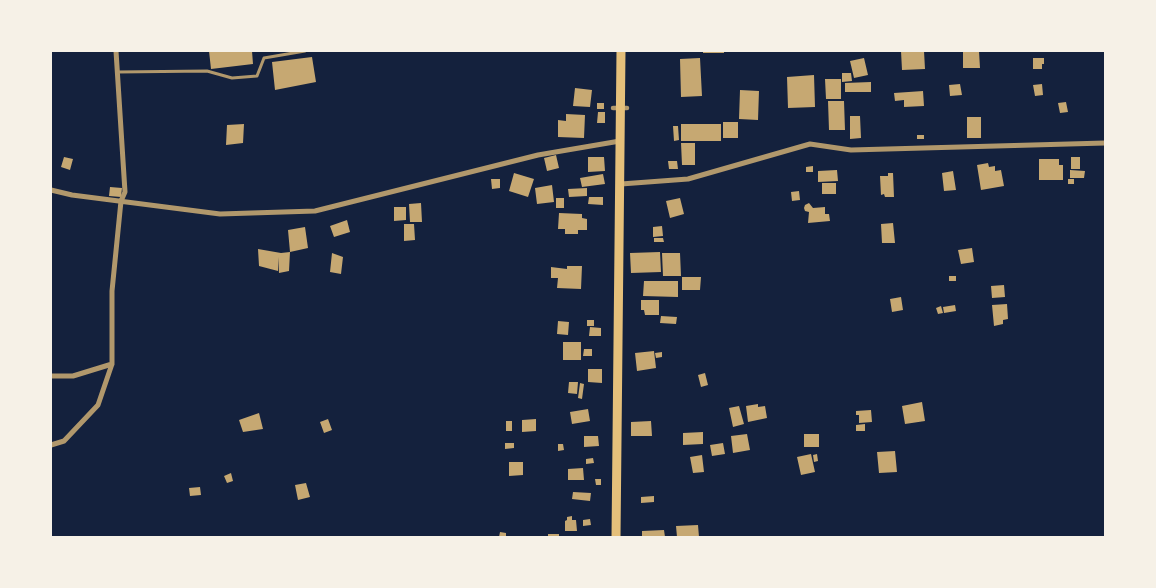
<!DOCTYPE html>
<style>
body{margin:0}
#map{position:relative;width:1156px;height:588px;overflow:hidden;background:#14213d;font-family:"Work Sans",sans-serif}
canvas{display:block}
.frame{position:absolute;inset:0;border:52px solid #f6f1e7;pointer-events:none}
</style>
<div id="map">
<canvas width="1156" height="588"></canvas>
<div class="frame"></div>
</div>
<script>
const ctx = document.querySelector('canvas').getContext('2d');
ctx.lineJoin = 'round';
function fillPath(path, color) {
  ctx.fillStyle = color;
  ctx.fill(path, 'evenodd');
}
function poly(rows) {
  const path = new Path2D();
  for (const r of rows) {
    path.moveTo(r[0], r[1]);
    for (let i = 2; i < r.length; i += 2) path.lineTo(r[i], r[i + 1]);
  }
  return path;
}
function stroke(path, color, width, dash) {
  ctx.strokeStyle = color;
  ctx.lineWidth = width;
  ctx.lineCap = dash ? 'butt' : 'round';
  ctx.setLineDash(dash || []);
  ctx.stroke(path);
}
fillPath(poly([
 [209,51,252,51,253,64,211,69],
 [703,51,724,51,724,53,703,53],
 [901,51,924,51,925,69,902,70],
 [963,51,979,51,980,68,963,68],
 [312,57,316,82,275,90,272,62],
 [700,58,702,96,681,97,680,59],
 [864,58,868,75,854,78,850,61],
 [1033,58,1044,58,1044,64,1042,64,1042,69,1033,69],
 [842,73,851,73,852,81,842,82],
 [814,75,815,107,788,108,787,77],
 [825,79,841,79,841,99,826,99],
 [871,82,871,92,845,92,845,83],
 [960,84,962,95,950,96,949,85],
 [1042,84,1043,95,1035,96,1033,85],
 [575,88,592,90,590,107,573,106],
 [740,90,759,91,758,120,739,119],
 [923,91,924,106,904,107,904,100,895,101,894,93],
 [828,101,844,101,845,130,829,130],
 [1066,102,1068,112,1060,113,1058,103],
 [597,103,604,103,604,109,597,109],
 [598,112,605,112,605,123,597,123],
 [566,114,585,115,584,138,558,137,558,120,566,121],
 [850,116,860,116,861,138,850,139],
 [967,117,981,117,981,138,967,138],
 [723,122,738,122,738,138,723,138],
 [244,124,243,143,226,145,227,125],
 [681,124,721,124,721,141,681,141],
 [673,126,678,126,679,140,674,141],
 [917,135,924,135,924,139,917,139],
 [681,143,695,143,695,165,682,165],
 [556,155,559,168,547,171,544,158],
 [64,157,73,159,70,170,61,167],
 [588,157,604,157,605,171,588,172],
 [1071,157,1080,157,1080,169,1071,169],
 [1039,159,1059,159,1059,165,1063,165,1063,180,1039,180],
 [668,161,677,161,678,169,669,169],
 [988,163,989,167,995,166,995,171,1001,170,1004,186,981,190,977,165],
 [813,166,813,172,806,172,806,167],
 [837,170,838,181,818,182,818,171],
 [1070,170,1085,171,1084,178,1070,178],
 [953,171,956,190,944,191,942,173],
 [514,173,534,179,528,197,509,191],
 [888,173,893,173,894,197,885,197,884,194,881,195,880,176,888,176],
 [603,174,605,184,582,187,580,178],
 [491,179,500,179,500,188,492,189],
 [1068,179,1074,179,1074,184,1068,184],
 [822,183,836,183,836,194,822,194],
 [552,185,554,202,537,204,535,188],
 [110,187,122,188,121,197,109,196],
 [587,188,587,196,569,197,568,189],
 [799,191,800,200,792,201,791,192],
 [589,197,603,197,603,205,588,204],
 [556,198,564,198,564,208,556,208],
 [680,198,684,214,670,218,666,201],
 [421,203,422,222,410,222,409,204],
 [809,203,813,208,825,207,825,214,829,214,830,221,808,223,809,212,805,211,804,208,805,205],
 [394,207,406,207,406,220,394,221],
 [559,213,582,214,582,218,587,219,587,230,578,230,578,234,565,234,565,229,558,229],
 [347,220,350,232,334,237,330,226],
 [893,223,895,243,882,243,881,224],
 [404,224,414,224,415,240,404,241],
 [662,226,663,236,653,237,653,227],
 [305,227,308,248,290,252,288,230],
 [654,238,663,238,664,242,654,242],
 [972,248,974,262,961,264,958,250],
 [258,249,281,253,290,252,289,271,279,273,278,257,278,271,259,266],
 [660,252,661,272,631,273,630,253],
 [332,253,343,257,341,274,330,272],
 [662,253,680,253,681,276,663,276],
 [567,266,582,266,581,289,557,288,558,278,551,278,551,267,567,269],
 [949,276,956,276,956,281,949,281],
 [682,277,701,277,700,290,682,290],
 [644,281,678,281,678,297,643,296],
 [1004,285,1005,297,992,298,991,286],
 [901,297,903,310,892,312,890,299],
 [641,300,659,300,659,315,645,315,644,310,641,310],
 [1007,304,1008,319,1003,320,1003,324,994,326,992,305],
 [955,305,956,311,944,313,943,307],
 [941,306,943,313,938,314,936,308],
 [661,316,677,317,676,324,660,323],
 [587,320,594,320,594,326,587,326],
 [558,321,569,322,568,335,557,334],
 [590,327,601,328,601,336,589,336],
 [563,342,581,342,581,360,563,360],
 [584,349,592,349,592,356,583,356],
 [654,351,656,368,637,371,635,353],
 [662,352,662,357,656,358,655,353],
 [588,369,602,369,602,383,588,382],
 [705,373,708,385,701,387,698,375],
 [569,382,578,382,577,394,568,393],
 [580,383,584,384,582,399,578,398],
 [922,402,925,421,905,424,902,406],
 [758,404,758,407,765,406,767,418,748,422,746,406],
 [739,406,744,424,733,427,729,408],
 [588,409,590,421,572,424,570,412],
 [871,410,872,422,859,423,859,415,856,415,856,411],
 [259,413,263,429,243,432,239,420],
 [328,419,332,430,324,433,320,422],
 [536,419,536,431,522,432,522,420],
 [506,421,512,421,512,431,506,431],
 [651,421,652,436,631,436,631,422],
 [865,424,865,431,856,431,856,425],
 [703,432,703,444,683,445,683,433],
 [747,434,750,450,733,453,731,436],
 [804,434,819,434,819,447,804,447],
 [584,436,598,436,599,446,584,447],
 [505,443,514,443,514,448,505,449],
 [723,443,725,454,712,456,710,445],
 [558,444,563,444,564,450,558,451],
 [895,451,897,472,879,473,877,452],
 [811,454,815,472,801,475,797,457],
 [817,454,818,461,814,462,813,455],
 [702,455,704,472,693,473,690,457],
 [593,458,594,463,586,464,586,459],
 [509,462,523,462,523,475,509,476],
 [583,468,584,480,568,480,568,469],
 [231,473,233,481,227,483,224,476],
 [595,479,601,479,601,485,596,485],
 [306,483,310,497,298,500,295,485],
 [200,487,201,495,190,496,189,488],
 [573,492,591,493,590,501,572,499],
 [654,496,654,502,641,503,641,497],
 [572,516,572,520,576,520,577,531,565,531,565,521,567,520,567,517],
 [590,519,591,525,583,526,583,520],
 [698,525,699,537,677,537,676,526],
 [664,530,665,537,642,537,642,531],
 [500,532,506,533,506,537,499,537],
 [548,534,559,534,559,537,548,537]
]), '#c6a872');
stroke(poly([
 [118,72,207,71,232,78,257,76,264,58,305,51]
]), '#b1986c', 3);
stroke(poly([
 [613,108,627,108]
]), '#b1986c', 4.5);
stroke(poly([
 [621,184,688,179,810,144,851,150,1105,143],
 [51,190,72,195,220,214,315,211,538,155,620,141],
 [51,376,73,376,112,364],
 [51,445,64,441,98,405,112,364,112,291,121,201,125,192,116,51]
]), '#b1986c', 5);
stroke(poly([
 [616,537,621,51]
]), '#e5c07b', 9);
</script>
